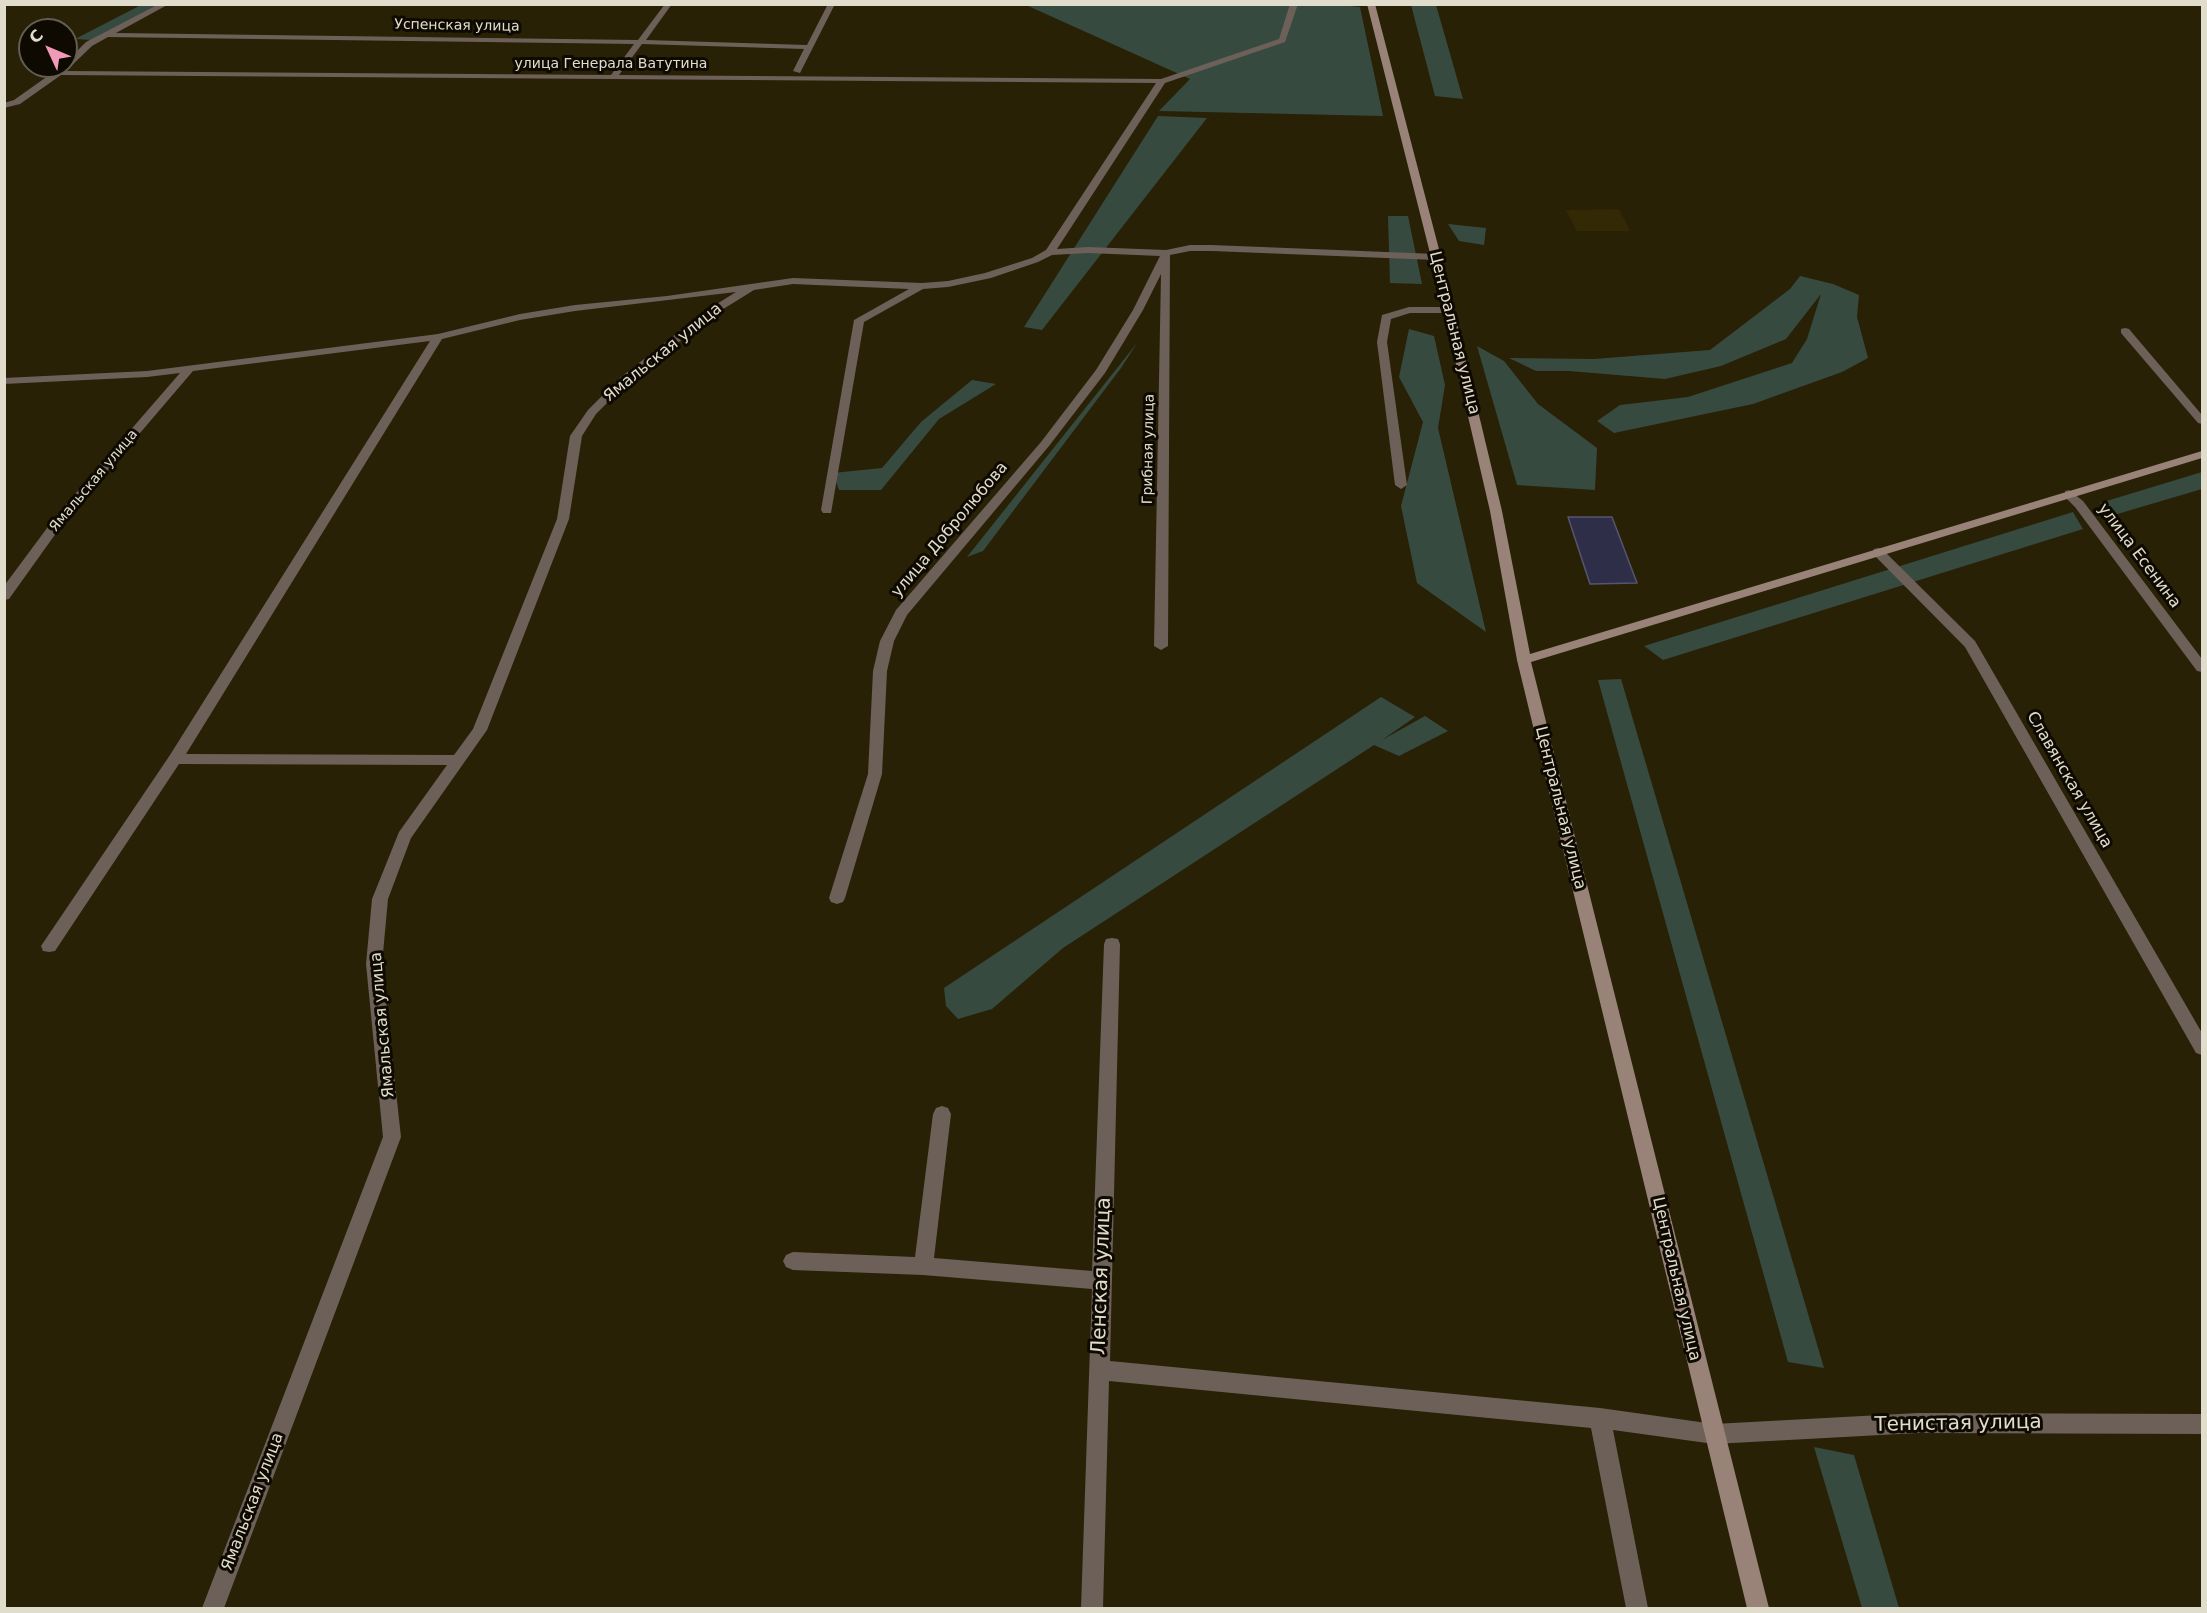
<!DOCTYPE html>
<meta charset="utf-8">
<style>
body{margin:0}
#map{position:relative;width:2207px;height:1613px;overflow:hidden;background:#282105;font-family:"DejaVu Sans",sans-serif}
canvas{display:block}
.frame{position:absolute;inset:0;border:6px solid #e1ddcd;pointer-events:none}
.north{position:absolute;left:18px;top:18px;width:60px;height:60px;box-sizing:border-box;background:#0e0a02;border:2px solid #625e53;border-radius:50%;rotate:314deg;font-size:16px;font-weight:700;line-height:24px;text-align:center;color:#e1ddcd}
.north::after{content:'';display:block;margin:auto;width:21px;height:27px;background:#f09ab7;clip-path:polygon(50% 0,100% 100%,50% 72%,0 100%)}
</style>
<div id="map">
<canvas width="2207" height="1613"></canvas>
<div class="frame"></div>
<div class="north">С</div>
</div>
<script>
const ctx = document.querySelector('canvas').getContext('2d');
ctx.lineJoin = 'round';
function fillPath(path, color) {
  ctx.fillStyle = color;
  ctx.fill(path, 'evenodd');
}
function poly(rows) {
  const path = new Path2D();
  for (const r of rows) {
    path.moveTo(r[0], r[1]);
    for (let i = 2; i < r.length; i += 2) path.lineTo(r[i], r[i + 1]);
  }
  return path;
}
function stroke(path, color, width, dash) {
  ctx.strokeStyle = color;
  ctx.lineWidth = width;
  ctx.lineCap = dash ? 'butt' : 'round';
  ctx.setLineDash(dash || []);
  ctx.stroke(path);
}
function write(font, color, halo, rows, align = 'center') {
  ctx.font = font + ' "DejaVu Sans",sans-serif';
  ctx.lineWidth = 6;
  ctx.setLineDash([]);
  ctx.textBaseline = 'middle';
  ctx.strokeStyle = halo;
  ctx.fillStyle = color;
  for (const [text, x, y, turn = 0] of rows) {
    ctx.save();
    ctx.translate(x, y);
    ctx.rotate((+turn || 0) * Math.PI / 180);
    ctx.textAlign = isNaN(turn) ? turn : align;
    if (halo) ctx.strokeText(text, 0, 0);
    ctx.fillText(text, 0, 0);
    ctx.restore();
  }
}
fillPath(poly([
 [1619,209,1630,231,1577,231,1566,210]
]), '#332a05');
fillPath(poly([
 [1330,4,1360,7,1383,116,1159,111,1190,79,1026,5],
 [141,5,159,5,91,40,75,39],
 [1411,5,1436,5,1463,99,1435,96],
 [1158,116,1207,118,1042,330,1024,327],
 [1388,216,1408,216,1422,284,1390,283],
 [1448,224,1486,228,1484,245,1459,241],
 [1800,276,1833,284,1859,295,1857,317,1868,358,1842,372,1753,404,1614,433,1597,421,1620,405,1688,397,1792,363,1807,339,1821,294,1786,339,1721,366,1665,379,1569,371,1536,371,1509,358,1594,359,1710,350,1790,289],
 [1409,329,1434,336,1445,385,1438,428,1486,632,1417,583,1401,506,1423,422,1399,377],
 [1137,343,1121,368,983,551,967,557],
 [1477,346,1504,361,1538,404,1597,448,1595,490,1517,485],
 [972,380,996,384,939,419,881,490,839,490,833,473,882,468,921,422],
 [2202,472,2202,489,2114,515,2100,503],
 [2073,512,2083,529,1663,660,1644,646],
 [1621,679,1824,1368,1788,1362,1598,680],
 [1381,697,1415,717,1382,740,1425,716,1448,731,1399,756,1374,745,1063,948,992,1009,958,1019,946,1006,944,988],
 [1814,1447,1854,1455,1899,1608,1862,1608]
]), '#374a40');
const building = poly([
 [1568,517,1612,517,1637,583,1590,584,1568,517]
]);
fillPath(building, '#2f2e48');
stroke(building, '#565570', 1.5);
fillPath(poly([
 [159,4,169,4,116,33,638,40,665,4,672,4,646,40,807,45,828,4,835,4,800,73,793,71,804,49,642,44,619,75,1161,79,1279,39,1290,4,1298,4,1285,42,1165,83,1057,249,1088,247,1166,250,1190,245,1212,245,1436,254,1441,257,1436,260,1212,251,1190,251,1170,255,1168,646,1161,650,1154,646,1161,274,1143,310,1105,373,1049,446,907,615,894,641,887,671,882,774,845,898,843,902,837,904,831,902,829,898,868,774,873,671,880,641,896,610,1041,442,1096,370,1133,310,1160,256,1088,253,1052,255,1038,262,991,278,948,287,923,289,864,322,831,513,823,513,821,510,854,320,909,289,793,284,754,290,712,316,629,381,596,414,582,436,569,519,487,730,411,838,388,899,382,964,401,1137,224,1608,202,1608,383,1137,366,964,372,899,399,832,447,765,179,764,55,951,49,952,43,951,41,946,170,755,430,341,193,371,64,522,9,599,4,600,4,586,56,516,180,373,147,377,4,384,4,378,147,371,438,334,520,314,575,305,667,296,793,278,922,283,948,281,985,273,1032,258,1046,250,1156,83,61,75,20,104,4,108,4,103,14,100,62,66,66,66,66,62,86,42,159,4],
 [108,37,634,44,611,75,66,71,92,46,108,37],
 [736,292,704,312,621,377,588,410,570,436,557,519,473,729,454,755,186,754,442,339,520,320,575,311,736,292],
 [1409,307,1449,307,1454,310,1449,313,1410,313,1391,319,1387,342,1407,485,1401,489,1395,485,1377,342,1382,315,1409,307],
 [2125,328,2129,329,2202,415,2202,424,2198,423,2121,333,2121,329,2125,328],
 [2069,490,2083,501,2202,659,2202,672,2197,671,2075,507,2065,497,2065,491,2069,490],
 [1878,548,1882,549,1975,641,2202,1033,2202,1055,2196,1053,1965,647,1874,555,1872,552,1874,549,1878,548],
 [1112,938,1118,939,1120,944,1110,1361,1600,1408,1714,1424,1918,1413,2202,1414,2202,1434,1918,1433,1714,1444,1613,1430,1648,1608,1626,1608,1591,1428,1109,1381,1103,1608,1081,1608,1092,1289,923,1275,793,1270,786,1267,783,1261,786,1255,793,1252,915,1257,933,1114,936,1108,942,1106,948,1108,951,1114,934,1258,1092,1271,1104,944,1106,939,1112,938]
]), '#6d6059');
fillPath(poly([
 [1367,4,1375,4,1441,257,1502,511,1530,654,2202,451,2202,458,1531,662,1769,1608,1747,1608,1517,660,1490,511,1431,257,1367,4]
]), '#998379');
write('14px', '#e1ddcd', '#0e0a02', [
 ["Успенская улица",457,26,1],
 ["улица Генерала Ватутина",611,64],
 ["Грибная улица",1149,449,-89],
 ["Ямальская улица",94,481,-50]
]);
write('16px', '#e1ddcd', '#0e0a02', [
 ["Центральная улица",1454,333,76],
 ["Ямальская улица",663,353,-39],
 ["улица Добролюбова",950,530,-50],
 ["улица Есенина",2139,556,53],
 ["Славянская улица",2069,780,60],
 ["Центральная улица",1560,808,76],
 ["Ямальская улица",383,1025,-95],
 ["Центральная улица",1676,1279,77],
 ["Ямальская улица",253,1502,-69]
]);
write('20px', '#e1ddcd', '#0e0a02', [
 ["Ленская улица",1102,1276,-88],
 ["Тенистая улица",1958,1424,-1]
]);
</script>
